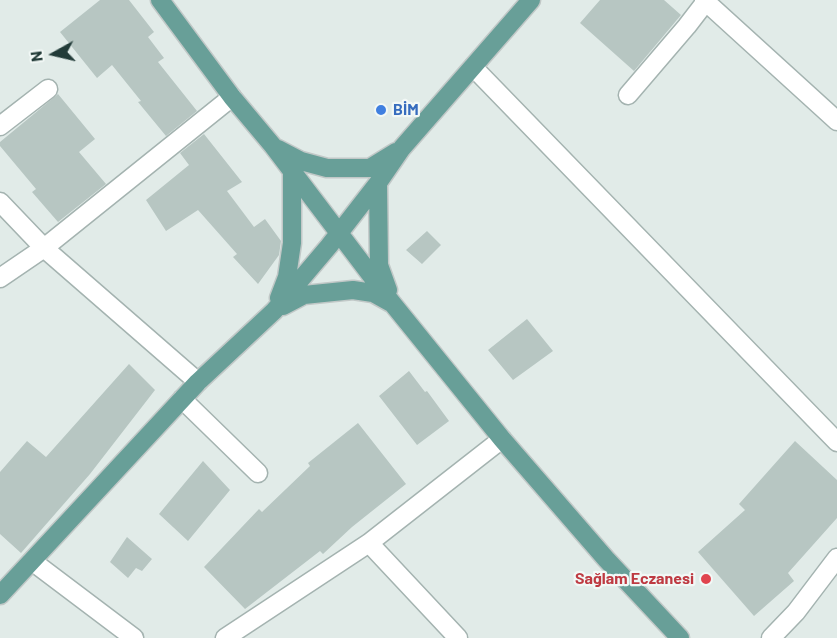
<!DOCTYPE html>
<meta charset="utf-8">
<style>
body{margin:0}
#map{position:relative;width:837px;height:638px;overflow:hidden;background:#e1ebe8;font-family:Barlow,sans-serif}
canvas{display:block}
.north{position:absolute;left:24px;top:24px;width:60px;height:60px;-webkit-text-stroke:4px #f2f8f6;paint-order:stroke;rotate:262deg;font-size:16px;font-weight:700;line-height:24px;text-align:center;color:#223b38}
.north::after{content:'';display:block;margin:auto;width:21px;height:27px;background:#223b38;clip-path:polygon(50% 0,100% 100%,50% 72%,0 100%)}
</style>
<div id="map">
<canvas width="837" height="638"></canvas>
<div class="north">N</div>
</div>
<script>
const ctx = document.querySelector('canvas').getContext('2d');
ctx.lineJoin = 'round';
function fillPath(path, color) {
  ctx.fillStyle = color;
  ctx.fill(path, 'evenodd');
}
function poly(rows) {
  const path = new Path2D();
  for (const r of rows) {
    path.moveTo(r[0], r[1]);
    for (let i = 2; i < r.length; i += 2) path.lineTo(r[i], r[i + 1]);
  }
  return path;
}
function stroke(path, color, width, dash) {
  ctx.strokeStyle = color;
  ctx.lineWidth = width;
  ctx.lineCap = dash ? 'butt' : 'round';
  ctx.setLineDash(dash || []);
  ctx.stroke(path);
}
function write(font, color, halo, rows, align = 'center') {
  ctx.font = font + ' Barlow,sans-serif';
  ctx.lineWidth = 4.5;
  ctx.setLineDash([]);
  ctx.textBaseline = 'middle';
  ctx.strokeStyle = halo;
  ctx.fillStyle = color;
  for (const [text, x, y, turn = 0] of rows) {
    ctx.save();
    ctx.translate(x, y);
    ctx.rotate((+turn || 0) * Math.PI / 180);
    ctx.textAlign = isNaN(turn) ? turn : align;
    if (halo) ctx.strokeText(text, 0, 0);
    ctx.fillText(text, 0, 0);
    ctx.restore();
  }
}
fillPath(poly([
 [100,0,129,0,154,32,148,37,164,58,158,62,197,111,166,136,138,102,141,101,112,65,97,78,60,32],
 [600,0,664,0,681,15,634,71,580,23],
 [58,94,95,139,79,152,106,184,58,222,32,192,36,189,0,146,0,142],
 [204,134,242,182,227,191,254,227,265,219,281,241,279,255,258,284,233,257,237,254,198,210,166,231,146,200,189,165,180,153],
 [427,231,441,245,422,264,406,250],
 [527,319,553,351,513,380,488,350],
 [129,364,155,390,90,474,21,553,0,534,0,472,27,441,46,457],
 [409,371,425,392,427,391,449,421,417,445,379,396],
 [358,423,406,484,352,527,323,554,320,551,245,609,204,567,259,509,262,512,310,466,308,463],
 [795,441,837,480,837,518,788,573,794,581,754,616,698,552,745,510,739,504],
 [203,461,230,490,188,541,159,514],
 [127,537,152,559,142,571,136,568,128,578,110,562]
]), '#b7c6c2');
const minor = poly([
 [704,0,837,121],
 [473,67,837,442],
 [628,95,687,26,707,0],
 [0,126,48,89],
 [0,202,44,248,198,382],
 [0,278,44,248,232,97],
 [182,399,258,473],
 [369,543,458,638],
 [32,561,134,638],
 [225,638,369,543,502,439],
 [771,638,796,612,837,558]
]);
const major = poly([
 [160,0,232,97,273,146,392,303,502,439,606,559,680,638],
 [278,149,301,161,327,168,370,168,396,152],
 [378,183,379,265,388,290],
 [279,298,287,277,292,243,292,173],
 [283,306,304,295,353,290,373,293,391,303],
 [0,595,198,382,274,311,329,246,378,183,402,148,531,0]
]);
stroke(minor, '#a4b3b0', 21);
stroke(major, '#c1c8c7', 21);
stroke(minor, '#fff', 18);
stroke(major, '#689f98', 18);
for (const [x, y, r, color] of [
 [381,110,6,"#3f7fe0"],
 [706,579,6,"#e0444e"]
]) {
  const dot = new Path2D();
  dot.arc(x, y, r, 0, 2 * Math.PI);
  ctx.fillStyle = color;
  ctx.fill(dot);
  stroke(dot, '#f2f8f6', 2);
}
write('bold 16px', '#366cbe', '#f2f8f6', [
 ["BİM",393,110]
], 'left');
write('bold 16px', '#be3a42', '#f2f8f6', [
 ["Sağlam Eczanesi",694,579]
], 'right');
</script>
